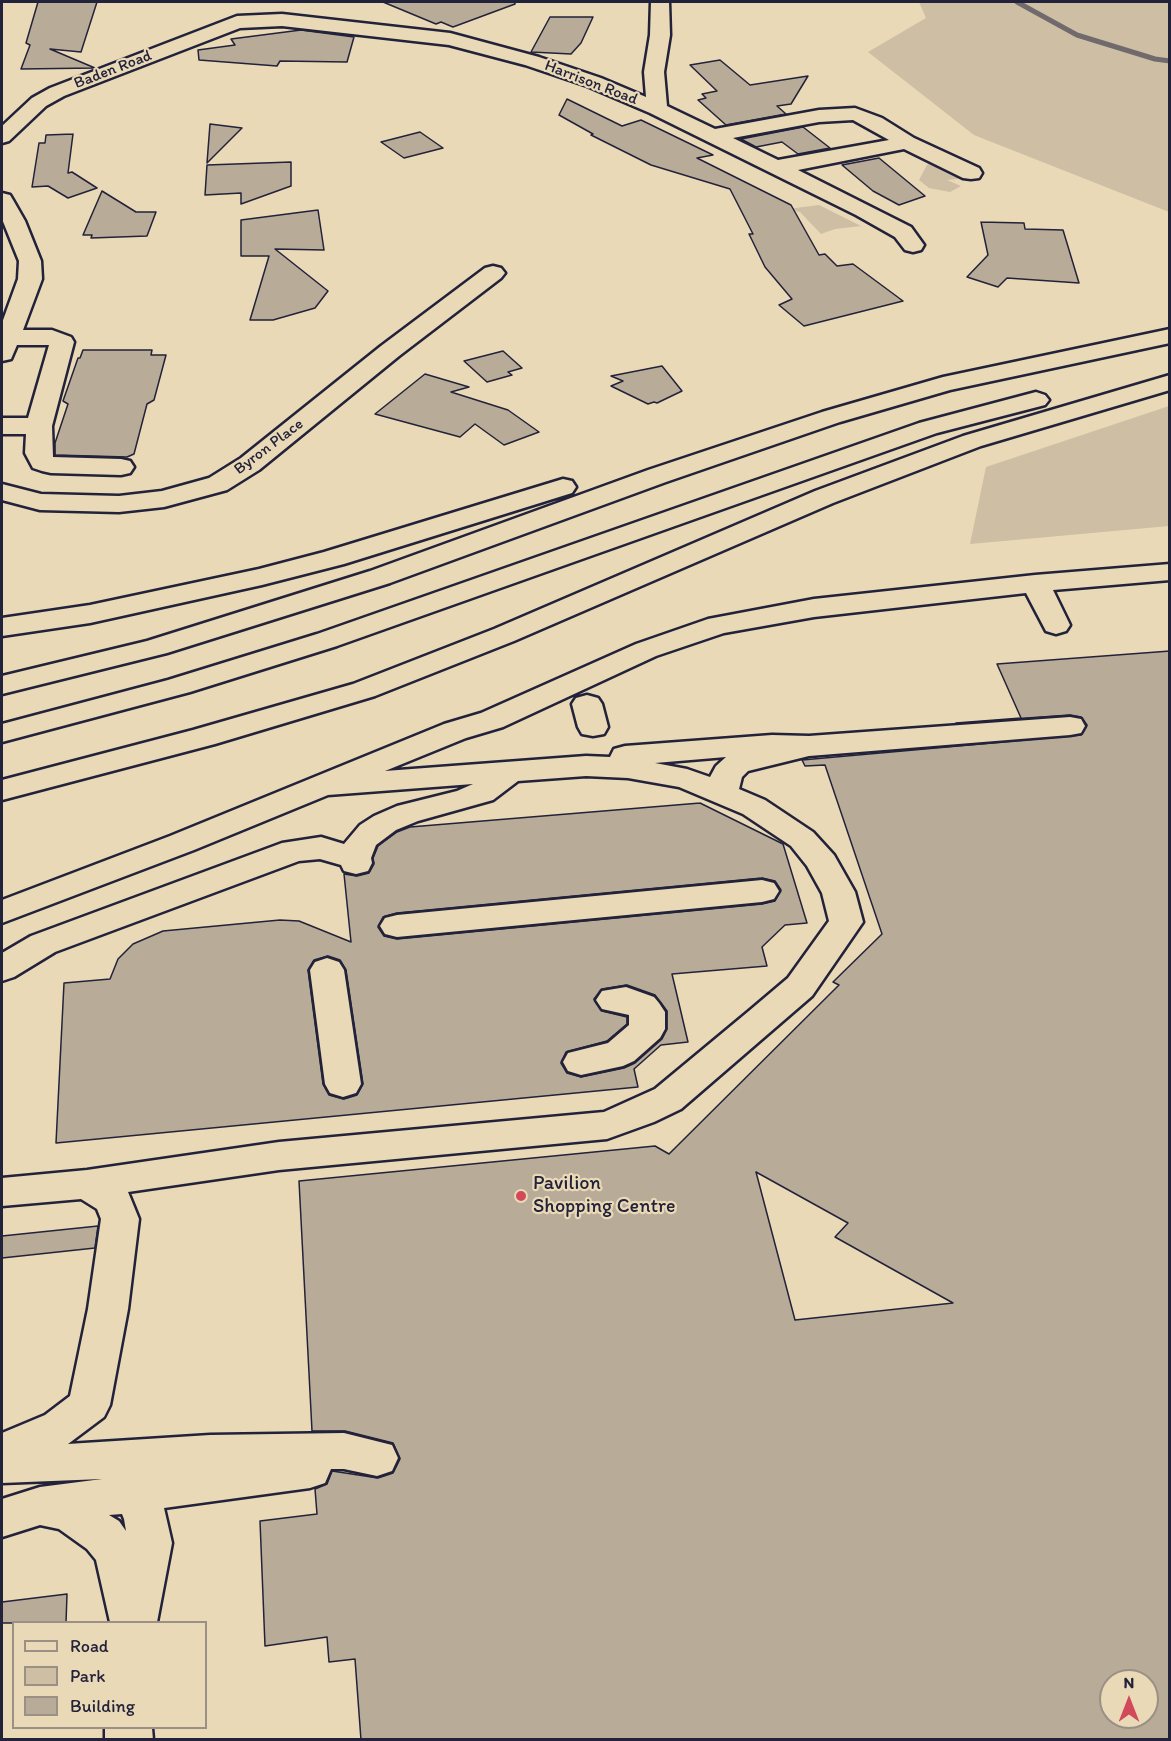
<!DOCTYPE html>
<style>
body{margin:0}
#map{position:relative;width:1171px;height:1741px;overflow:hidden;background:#ead9b6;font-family:Itim,sans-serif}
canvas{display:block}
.frame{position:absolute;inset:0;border:3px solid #22223b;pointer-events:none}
.legend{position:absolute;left:12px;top:1621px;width:195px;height:108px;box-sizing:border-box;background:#ead9b6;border:2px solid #9a9085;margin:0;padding:8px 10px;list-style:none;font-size:18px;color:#22223b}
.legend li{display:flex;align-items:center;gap:12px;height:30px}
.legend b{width:30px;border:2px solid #9a9085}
.north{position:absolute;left:1099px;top:1669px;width:60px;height:60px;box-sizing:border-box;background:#ead9b6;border:2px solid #9a9085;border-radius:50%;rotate:0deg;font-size:16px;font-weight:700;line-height:24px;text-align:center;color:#22223b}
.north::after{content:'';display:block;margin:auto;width:21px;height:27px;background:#d1495b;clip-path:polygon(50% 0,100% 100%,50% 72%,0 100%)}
</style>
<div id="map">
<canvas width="1171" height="1741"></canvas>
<div class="frame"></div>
<ul class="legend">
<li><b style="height:8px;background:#ead9b6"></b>Road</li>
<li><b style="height:16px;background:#cdbea4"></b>Park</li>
<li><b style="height:16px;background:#b8ab97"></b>Building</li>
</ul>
<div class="north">N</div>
</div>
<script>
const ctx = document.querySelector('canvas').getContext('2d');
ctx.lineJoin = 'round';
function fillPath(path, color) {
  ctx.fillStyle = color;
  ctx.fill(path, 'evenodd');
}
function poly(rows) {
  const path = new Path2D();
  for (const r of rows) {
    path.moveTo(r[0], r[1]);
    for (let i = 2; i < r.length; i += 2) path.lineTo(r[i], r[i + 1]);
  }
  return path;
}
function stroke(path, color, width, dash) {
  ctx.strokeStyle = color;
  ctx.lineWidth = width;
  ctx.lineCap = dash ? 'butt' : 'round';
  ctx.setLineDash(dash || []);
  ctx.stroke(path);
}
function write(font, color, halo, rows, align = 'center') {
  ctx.font = font + ' Itim,sans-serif';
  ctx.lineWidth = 4.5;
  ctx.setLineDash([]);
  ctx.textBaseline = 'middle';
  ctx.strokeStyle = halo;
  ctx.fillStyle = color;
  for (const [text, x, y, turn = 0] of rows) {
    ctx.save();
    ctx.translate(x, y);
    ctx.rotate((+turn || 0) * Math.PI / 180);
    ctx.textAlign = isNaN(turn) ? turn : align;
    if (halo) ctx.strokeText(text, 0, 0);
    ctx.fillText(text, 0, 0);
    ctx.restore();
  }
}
fillPath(poly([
 [919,2,1169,2,1169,212,974,135,868,52,926,18],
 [937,160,967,176,958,179,947,180,961,186,950,192,929,188,919,180,927,165],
 [819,205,861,226,835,229,821,234,800,212,788,209],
 [1169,406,1169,526,970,544,986,467]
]), '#cdbea4');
stroke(poly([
 [1017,2,1077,35,1155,59,1170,61]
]), '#716a6c', 5);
const building = poly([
 [38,2,97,2,81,52,50,49,95,68,21,69,30,45,26,43,38,2],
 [383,2,515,2,515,4,453,27,441,22,436,24,383,2],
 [550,17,593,17,581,43,571,54,531,52,550,17],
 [301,30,354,37,347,62,280,61,277,66,199,60,198,50,235,45,231,39,301,30],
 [720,60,750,85,808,76,791,104,777,106,786,114,726,125,698,100,706,98,702,94,717,91,690,65,720,60],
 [567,99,622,126,641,120,713,155,697,158,791,205,819,255,825,254,837,266,853,264,903,301,804,326,779,305,792,299,765,267,749,234,753,234,730,189,651,165,591,135,593,134,559,115,567,99],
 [210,124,242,128,207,163,210,124],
 [803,127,830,148,798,154,782,142,756,147,741,139,803,127],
 [420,132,443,148,404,158,381,142,420,132],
 [73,134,68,173,72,172,97,188,68,198,48,186,32,187,39,143,45,143,46,135,73,134],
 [879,158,925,196,899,205,873,191,842,165,879,158],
 [291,162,291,186,241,204,241,193,205,195,207,165,291,162],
 [102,191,136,212,156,212,147,236,91,238,92,235,83,235,102,191],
 [318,210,324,250,275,249,328,291,315,308,273,320,250,320,269,256,241,256,241,220,318,210],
 [981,222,1024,223,1025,229,1063,230,1079,283,1007,278,998,287,967,277,988,255,981,222],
 [83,350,152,350,151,355,166,355,154,400,147,404,134,454,127,457,55,455,55,443,68,404,63,401,78,358,80,358,83,350],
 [503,351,522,368,508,372,512,375,487,382,464,361,503,351],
 [662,366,682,391,657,403,654,402,648,404,611,386,623,381,611,376,662,366],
 [425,374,469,387,451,392,508,410,539,432,504,445,475,424,460,437,375,414,425,374],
 [1170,651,1170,1740,361,1740,355,1659,329,1662,327,1637,265,1646,260,1521,317,1514,315,1489,327,1484,332,1471,378,1478,393,1473,400,1459,393,1443,345,1431,312,1431,299,1181,655,1146,669,1154,839,985,833,982,882,934,825,765,805,766,802,760,1081,735,1087,725,1081,717,1070,715,956,723,1021,718,997,664,1170,651],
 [756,1172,848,1223,835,1237,953,1303,795,1320,756,1172],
 [1111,1681,1147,1681,1147,1717,1111,1717,1111,1681],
 [700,803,783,844,807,923,785,925,762,947,767,966,672,974,688,1042,661,1045,634,1069,638,1087,56,1143,64,983,110,979,118,959,133,944,163,931,280,920,299,921,351,942,344,874,357,876,369,873,374,864,373,858,378,846,397,832,410,827,700,803],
 [762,878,775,881,781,890,775,901,762,904,397,939,384,936,378,927,383,917,397,913,762,878],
 [328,956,340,960,346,970,363,1084,357,1095,344,1099,329,1095,323,1084,308,970,314,960,328,956],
 [627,985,655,995,667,1011,667,1029,662,1039,635,1063,624,1068,581,1077,567,1073,561,1063,566,1052,607,1041,627,1024,627,1017,602,1011,594,999,602,989,627,985],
 [98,1226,95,1248,2,1258,2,1236,98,1226],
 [67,1594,66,1623,2,1623,2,1602,67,1594]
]);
fillPath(building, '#b8ab97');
stroke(building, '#22223b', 1.5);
const minor = poly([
 [651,2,669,2,670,35,664,72,667,106,715,129,819,110,855,108,882,118,914,138,979,168,982,173,979,178,971,179,963,178,904,149,798,170,911,227,924,245,921,250,913,252,905,250,895,237,856,215,650,113,587,86,525,65,449,45,282,26,240,28,64,96,46,106,9,141,2,143,2,126,32,98,50,88,237,16,282,14,450,33,539,57,601,78,646,97,644,72,650,35,651,2],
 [853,120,889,140,778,160,733,138,819,122,853,120],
 [2,193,10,195,13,200,25,221,41,261,42,279,23,330,52,330,71,337,74,342,52,426,53,457,121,459,130,461,134,467,130,473,121,475,51,473,42,471,33,468,25,453,26,434,2,434,2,418,28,418,49,345,17,345,11,359,2,361,2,323,18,279,19,261,2,219,2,193],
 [493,266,501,268,505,273,501,278,399,356,259,470,227,490,164,507,119,512,40,510,2,500,2,484,41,494,119,496,162,491,209,478,241,458,381,346,485,268,493,266],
 [1170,564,1170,580,1053,590,1070,625,1066,631,1056,634,1046,631,1026,593,814,617,724,633,656,656,503,727,466,738,385,771,586,756,610,757,614,749,625,746,772,735,809,736,1070,717,1081,719,1085,726,1081,733,1070,735,809,756,748,771,742,777,739,789,765,800,813,832,834,855,855,892,863,922,812,996,681,1109,654,1122,607,1139,279,1170,128,1192,139,1219,128,1309,110,1405,104,1417,68,1444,210,1435,344,1433,392,1445,398,1458,392,1471,377,1476,344,1469,331,1469,325,1483,310,1488,164,1508,172,1543,157,1622,110,1622,96,1560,87,1549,59,1529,40,1525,2,1537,2,1499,40,1487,102,1479,2,1483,2,1433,45,1415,70,1396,88,1309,101,1219,97,1209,81,1199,2,1206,2,1178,87,1170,279,1142,604,1112,655,1089,749,1011,788,978,829,921,822,893,807,866,791,846,743,814,679,787,628,778,586,776,518,781,493,800,418,821,396,830,376,845,371,858,372,863,368,871,356,874,344,871,341,865,320,859,299,861,55,952,14,977,2,981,2,953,31,936,282,843,321,837,344,844,360,825,374,816,397,806,457,791,473,784,328,795,194,850,2,923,2,900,170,836,444,724,481,713,636,644,708,619,814,599,1035,575,1170,564],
 [726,757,716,766,710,777,687,769,655,763,726,757],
 [122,1514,124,1519,126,1531,119,1521,109,1515,122,1514],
 [587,695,598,698,602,704,608,727,604,734,593,736,582,734,578,727,572,704,576,698,587,695],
 [762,880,774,883,779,891,774,899,762,902,397,937,385,934,380,926,385,918,397,915,762,880],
 [327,958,339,962,344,970,361,1084,356,1093,343,1097,330,1093,325,1084,310,970,315,962,327,958],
 [626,987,654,997,659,1003,665,1012,665,1029,660,1038,634,1061,623,1066,581,1075,568,1071,563,1062,568,1053,608,1043,629,1025,629,1015,602,1009,596,1000,602,991,626,987],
 [105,1728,152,1728,153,1740,105,1740,105,1728]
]);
const highway = poly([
 [1170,329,1170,343,950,390,840,422,666,482,390,583,167,653,2,694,2,676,147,641,370,571,648,470,822,412,943,377,1170,329],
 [1170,375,1170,390,981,446,833,503,514,641,375,696,215,744,2,800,2,780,193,730,353,684,494,629,815,491,963,436,1170,375],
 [1036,392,1045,395,1049,400,1045,405,937,433,337,646,190,692,2,742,2,724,168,680,317,634,919,423,1036,392],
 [563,479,572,481,576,487,572,493,344,564,262,585,90,623,2,636,2,618,90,605,259,569,324,552,563,479]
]);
stroke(minor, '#22223b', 5);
stroke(highway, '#22223b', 5);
fillPath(minor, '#ead9b6');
fillPath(highway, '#ead9b6');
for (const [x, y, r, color] of [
 [521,1196,6,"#d1495b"]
]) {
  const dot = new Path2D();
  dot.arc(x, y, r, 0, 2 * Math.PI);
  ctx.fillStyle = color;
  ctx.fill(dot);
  stroke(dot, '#ead9b6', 2);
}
write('16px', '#22223b', '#ead9b6', [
 ["Baden Road",113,70,-21],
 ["Harrison Road",591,83,21],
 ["Byron Place",269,447,-37]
]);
write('20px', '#22223b', '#ead9b6', [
 ["Pavilion",533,1184],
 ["Shopping Centre",533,1207]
], 'left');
</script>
